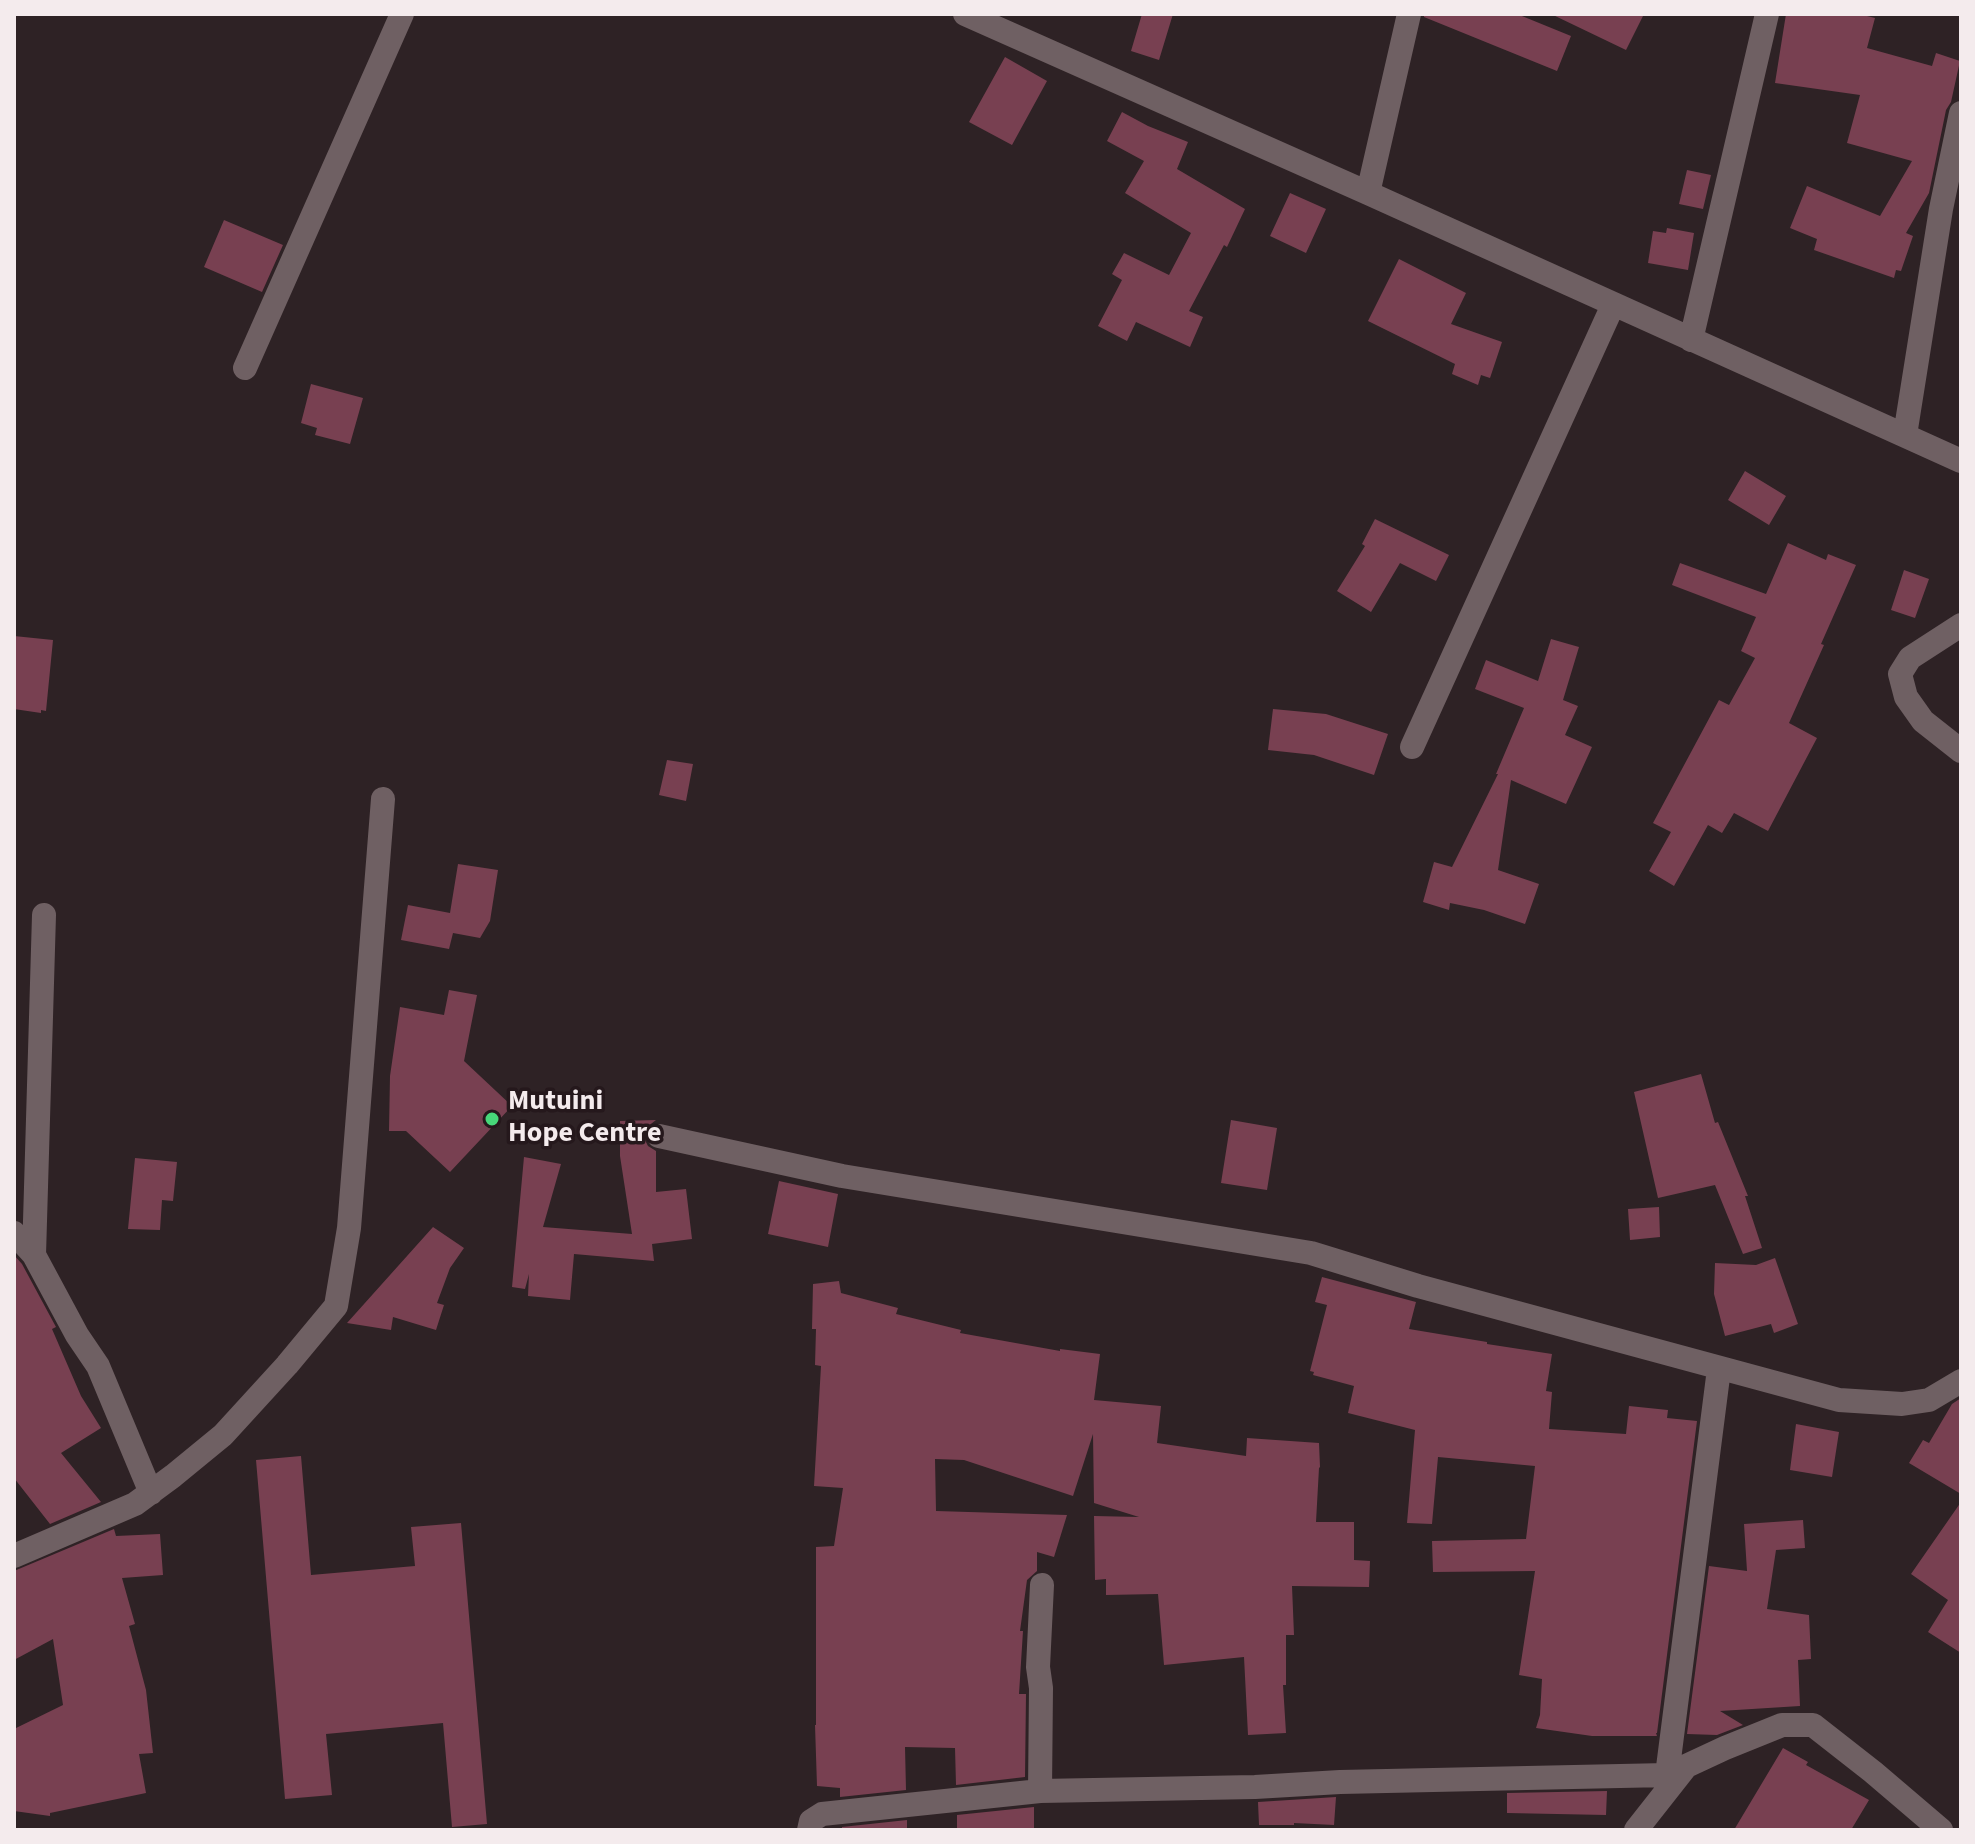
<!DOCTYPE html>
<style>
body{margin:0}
#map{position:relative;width:1975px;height:1844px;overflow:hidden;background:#2e2225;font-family:"Source Sans 3",sans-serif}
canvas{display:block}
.frame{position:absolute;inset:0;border:16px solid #f4ebed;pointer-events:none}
</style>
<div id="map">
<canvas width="1975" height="1844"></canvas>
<div class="frame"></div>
</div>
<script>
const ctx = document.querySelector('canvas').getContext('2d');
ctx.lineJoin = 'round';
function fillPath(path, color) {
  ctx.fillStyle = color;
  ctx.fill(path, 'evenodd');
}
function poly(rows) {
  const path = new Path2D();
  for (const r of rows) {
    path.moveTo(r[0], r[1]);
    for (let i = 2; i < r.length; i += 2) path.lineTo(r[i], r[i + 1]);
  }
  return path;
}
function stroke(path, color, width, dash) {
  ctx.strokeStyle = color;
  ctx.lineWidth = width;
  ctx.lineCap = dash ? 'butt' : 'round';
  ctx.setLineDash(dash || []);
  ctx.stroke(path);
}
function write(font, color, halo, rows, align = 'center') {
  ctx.font = font + ' "Source Sans 3",sans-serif';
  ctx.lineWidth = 7;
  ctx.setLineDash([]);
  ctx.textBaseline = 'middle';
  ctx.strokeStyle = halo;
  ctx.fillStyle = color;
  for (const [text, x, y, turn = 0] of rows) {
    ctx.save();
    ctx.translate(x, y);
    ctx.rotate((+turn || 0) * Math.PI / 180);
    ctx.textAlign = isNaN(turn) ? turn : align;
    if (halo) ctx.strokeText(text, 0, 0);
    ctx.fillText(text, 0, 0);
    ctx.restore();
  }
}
fillPath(poly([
 [1142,14,1173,14,1159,60,1131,51],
 [1424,14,1517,14,1571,36,1557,71,1424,17],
 [1551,14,1644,14,1626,50],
 [1786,14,1859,14,1875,18,1867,48,1932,66,1936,53,1960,61,1951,102,1946,110,1929,193,1906,233,1913,236,1901,271,1896,270,1894,278,1814,250,1817,239,1790,228,1807,186,1880,216,1912,161,1847,143,1860,95,1775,83],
 [1005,57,1047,81,1012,145,969,122],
 [1122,112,1148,126,1188,142,1177,169,1245,209,1227,247,1224,245,1189,311,1203,317,1190,347,1136,322,1127,341,1098,326,1122,280,1112,274,1124,253,1169,275,1191,233,1125,193,1144,161,1107,141],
 [1687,170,1711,175,1703,209,1679,204],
 [1290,193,1326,209,1306,253,1270,236],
 [224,220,283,245,262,292,204,267],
 [1667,228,1694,233,1688,270,1648,263,1653,231,1666,233],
 [1399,259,1466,293,1451,324,1502,342,1490,378,1481,375,1478,385,1452,374,1455,364,1368,321],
 [311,384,363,398,350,444,315,435,317,428,301,423],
 [1745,471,1786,496,1769,525,1728,500],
 [1375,519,1449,555,1436,581,1400,563,1371,612,1337,591,1365,546,1362,544],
 [1788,543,1826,560,1828,554,1856,565,1821,644,1824,645,1789,723,1817,738,1768,831,1734,813,1722,833,1708,825,1674,886,1649,871,1671,832,1653,823,1719,700,1729,705,1755,658,1741,651,1756,617,1672,585,1680,563,1766,594],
 [1904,570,1929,579,1915,618,1891,610],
 [14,636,53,640,46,711,41,710,41,713,14,709],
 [1551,639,1579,647,1563,700,1578,706,1565,735,1592,747,1566,804,1511,780,1498,870,1539,884,1525,924,1484,910,1450,903,1449,910,1423,902,1434,862,1452,867,1498,774,1496,774,1524,708,1475,689,1486,660,1538,681],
 [1273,709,1326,714,1388,734,1374,775,1314,755,1268,750],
 [667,760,693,764,686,801,659,795],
 [458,864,498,870,490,921,480,938,453,933,449,949,401,940,408,905,450,913],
 [449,990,477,995,464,1061,512,1106,450,1172,406,1131,389,1131,390,1076,400,1007,444,1015],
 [1701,1074,1715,1123,1718,1122,1748,1196,1745,1196,1762,1248,1743,1254,1715,1185,1658,1198,1634,1092],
 [656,1120,647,1127,644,1134,645,1140,648,1146,656,1151,656,1192,686,1189,692,1239,652,1244,654,1261,574,1254,570,1300,528,1296,529,1274,525,1289,512,1287,524,1157,561,1164,543,1227,632,1234,620,1156,620,1121],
 [1231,1120,1277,1128,1267,1190,1221,1183],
 [135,1158,177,1162,173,1201,162,1200,160,1230,128,1229],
 [779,1181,838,1194,828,1247,768,1234],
 [1659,1207,1660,1237,1630,1240,1628,1209],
 [433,1227,464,1248,450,1268,437,1303,444,1305,436,1330,393,1317,391,1330,347,1323],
 [14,1255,22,1264,56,1327,52,1329,81,1396,101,1428,61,1453,101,1502,50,1524,14,1478],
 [1775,1258,1798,1324,1774,1333,1771,1324,1725,1336,1714,1294,1715,1263,1756,1265],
 [1322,1277,1416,1302,1409,1329,1487,1342,1487,1344,1552,1354,1546,1391,1552,1392,1549,1429,1626,1434,1629,1406,1668,1410,1667,1418,1697,1421,1657,1733,1656,1733,1657,1736,1592,1736,1536,1728,1540,1715,1542,1679,1519,1675,1535,1571,1433,1572,1432,1541,1526,1539,1535,1466,1438,1457,1432,1524,1407,1523,1415,1430,1348,1413,1354,1386,1313,1375,1314,1372,1310,1371,1327,1305,1315,1302],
 [839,1281,841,1293,898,1308,896,1314,961,1330,960,1333,1060,1351,1060,1349,1100,1354,1094,1400,1161,1406,1157,1443,1246,1456,1247,1438,1319,1443,1320,1467,1319,1468,1316,1522,1354,1522,1354,1560,1370,1561,1369,1587,1292,1586,1294,1635,1286,1635,1286,1685,1283,1685,1286,1733,1248,1735,1244,1657,1164,1665,1158,1594,1106,1595,1106,1579,1095,1580,1094,1516,1139,1517,1094,1503,1093,1434,1073,1496,964,1460,935,1459,936,1511,1067,1515,1054,1557,1037,1552,1037,1571,1027,1580,1020,1631,1023,1631,1019,1694,1026,1694,1025,1777,956,1785,955,1748,905,1747,906,1790,840,1797,840,1788,817,1786,815,1725,816,1725,816,1547,834,1546,843,1488,814,1486,821,1366,815,1365,816,1329,812,1329,813,1284],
 [1961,1398,1961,1494,1909,1463,1923,1440,1929,1443,1952,1404],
 [1796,1424,1839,1432,1832,1477,1790,1470],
 [301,1456,311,1575,415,1566,411,1527,461,1523,487,1824,452,1827,443,1723,326,1734,332,1795,285,1799,256,1460],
 [1961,1502,1961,1653,1928,1632,1948,1600,1911,1574],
 [1803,1520,1805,1548,1776,1550,1767,1609,1809,1615,1811,1659,1798,1660,1800,1706,1720,1711,1743,1725,1717,1735,1687,1734,1709,1566,1747,1571,1744,1524],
 [114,1529,116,1536,160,1534,163,1575,122,1578,135,1624,129,1626,146,1690,153,1753,139,1754,146,1793,50,1813,50,1816,14,1811,14,1729,63,1705,53,1639,14,1660,14,1571],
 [1783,1748,1808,1762,1806,1765,1869,1800,1851,1830,1734,1830],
 [1607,1791,1606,1815,1507,1813,1507,1793],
 [1336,1797,1334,1825,1294,1823,1294,1825,1259,1825,1258,1802],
 [1034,1807,1034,1830,957,1830,957,1815],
 [907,1820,907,1830,842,1830,842,1827]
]), '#784051');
stroke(poly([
 [965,14,1368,193,1961,461],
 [1368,193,1409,14],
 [1691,340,1767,14],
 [245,368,402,14],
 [1905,435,1941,209,1961,113],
 [1961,625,1910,658,1900,674,1906,697,1923,721,1961,751],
 [1412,747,1613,305],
 [659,1136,842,1176,1311,1253,1418,1286,1839,1400,1902,1404,1929,1400,1961,1381],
 [14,1233,34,1255,77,1335,98,1366,151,1493],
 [34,1255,44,915],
 [14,1556,135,1504,173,1476,223,1435,287,1365,336,1306,349,1228,383,799],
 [1667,1775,1719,1369],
 [1040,1791,1041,1688,1038,1667,1042,1585],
 [809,1830,811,1821,822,1814,1040,1791,1255,1787,1340,1782,1667,1775,1725,1748,1782,1725,1813,1725,1873,1772,1941,1830],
 [1636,1830,1684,1769]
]), '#6f6063', 24);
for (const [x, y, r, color] of [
 [492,1119,8,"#47d779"]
]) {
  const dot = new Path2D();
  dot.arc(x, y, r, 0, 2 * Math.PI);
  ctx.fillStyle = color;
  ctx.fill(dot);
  stroke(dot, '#25181c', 3);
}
write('bold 28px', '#f4ebed', '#25181c', [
 ["Mutuini",508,1103],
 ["Hope Centre",508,1135]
], 'left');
</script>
